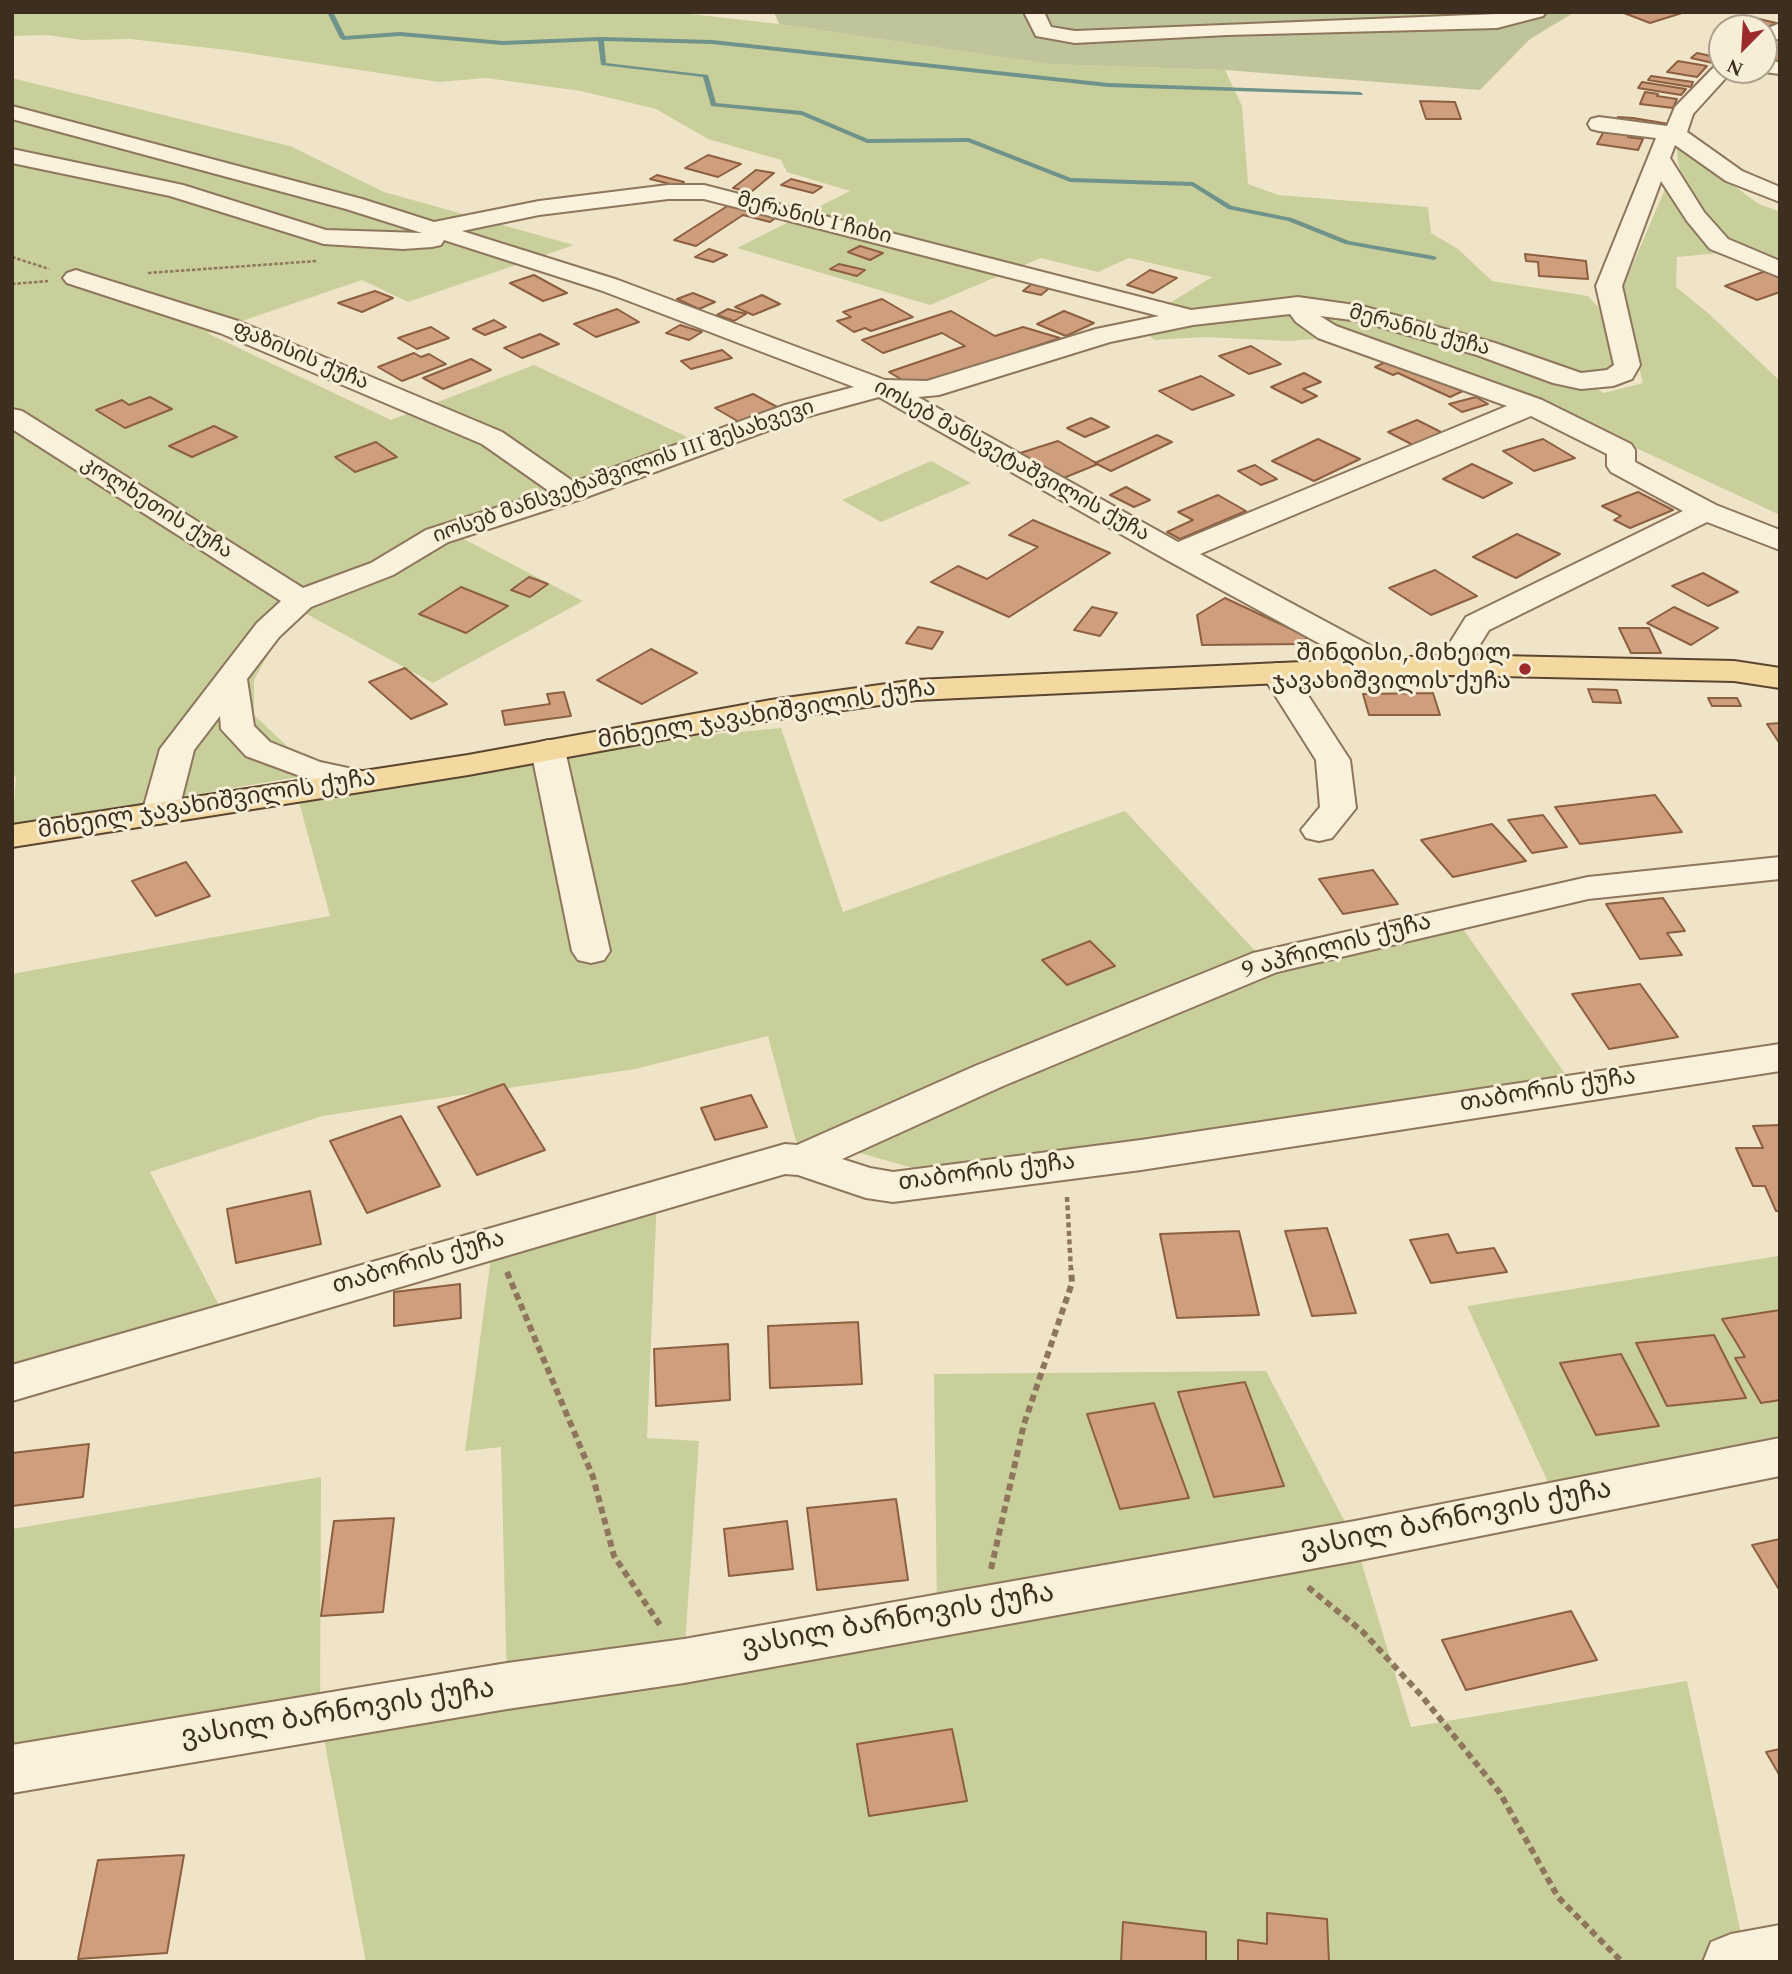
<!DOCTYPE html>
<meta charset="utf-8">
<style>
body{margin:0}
#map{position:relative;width:1792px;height:1974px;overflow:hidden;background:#f0e4c8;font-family:Spectral,serif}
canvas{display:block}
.frame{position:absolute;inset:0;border:14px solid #3d2e20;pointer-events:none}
.north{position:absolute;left:1708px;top:14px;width:70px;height:70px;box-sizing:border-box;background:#f7eed8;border:2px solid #ada18e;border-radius:50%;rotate:204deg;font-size:19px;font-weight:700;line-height:28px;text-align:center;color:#3d2e20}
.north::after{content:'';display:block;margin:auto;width:24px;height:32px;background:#9e2a2b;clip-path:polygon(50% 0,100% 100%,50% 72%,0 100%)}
</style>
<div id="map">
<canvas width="1792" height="1974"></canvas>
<div class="frame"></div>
<div class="north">N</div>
</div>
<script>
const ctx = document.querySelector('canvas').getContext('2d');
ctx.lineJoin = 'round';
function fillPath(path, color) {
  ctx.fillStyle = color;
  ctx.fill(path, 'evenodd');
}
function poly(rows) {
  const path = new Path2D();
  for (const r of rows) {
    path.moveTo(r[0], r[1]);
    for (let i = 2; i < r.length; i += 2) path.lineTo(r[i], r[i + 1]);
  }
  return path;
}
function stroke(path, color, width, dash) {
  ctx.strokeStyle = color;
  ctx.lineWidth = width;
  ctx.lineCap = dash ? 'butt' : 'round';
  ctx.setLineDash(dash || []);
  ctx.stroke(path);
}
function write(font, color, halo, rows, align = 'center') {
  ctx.font = font + ' Spectral,"Noto Sans Georgian",serif';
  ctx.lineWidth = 6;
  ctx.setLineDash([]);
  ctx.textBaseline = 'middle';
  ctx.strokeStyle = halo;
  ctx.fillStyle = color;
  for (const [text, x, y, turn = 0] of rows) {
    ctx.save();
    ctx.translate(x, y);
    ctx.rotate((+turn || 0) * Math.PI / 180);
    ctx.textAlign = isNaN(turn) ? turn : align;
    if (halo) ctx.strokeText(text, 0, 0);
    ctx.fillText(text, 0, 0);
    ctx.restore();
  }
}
fillPath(poly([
 [12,12,690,14,779,24,1048,64,1225,70,1242,106,1248,184,1278,195,1428,207,1431,233,1458,249,1492,281,1588,296,1598,307,1616,366,1589,374,1570,373,1604,393,1643,383,1620,294,1666,187,1685,186,1678,162,1676,142,1757,203,1780,212,1780,277,1719,253,1677,257,1676,287,1708,313,1780,381,1780,515,1503,386,1352,336,1289,341,1204,337,1155,340,1134,325,1212,277,1129,258,1098,272,1041,258,930,305,737,248,850,191,787,172,781,160,708,139,656,109,581,91,486,78,439,82,227,50,130,39,83,40,47,35,12,36],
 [12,78,290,146,384,192,574,245,408,302,362,280,207,333,391,420,534,365,696,441,454,534,583,601,433,683,301,611,281,631,254,680,254,715,287,746,344,769,12,826,16,779,12,768],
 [931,461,971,483,881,522,842,500],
 [781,728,843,912,1125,811,1258,954,801,1160,768,1036,635,1069,322,1116,150,1172,226,1319,12,1383,12,974,330,916,296,791,548,750],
 [1463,929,1568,1078,927,1172,849,1150,1241,982],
 [657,1196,647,1438,699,1441,684,1660,937,1614,934,1374,1266,1371,1355,1541,1411,1727,1687,1681,1746,1957,1731,1962,366,1962,320,1718,12,1769,12,1529,321,1477,320,1717,507,1686,501,1447,465,1451,493,1243],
 [1778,1256,1780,1457,1557,1502,1467,1306]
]), '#c9cf9b');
fillPath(poly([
 [774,12,1575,12,1530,39,1480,90,1225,70,1048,64,779,24]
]), '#bfc49a');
fillPath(poly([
 [327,12,333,12,345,36,400,32,503,41,601,37,712,40,1108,83,1360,92,1363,94,1362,95,1108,87,712,44,604,41,606,63,708,75,716,103,802,111,868,139,969,138,1071,178,1193,182,1232,206,1292,218,1349,241,1434,256,1437,258,1434,260,1345,244,1288,221,1228,209,1192,186,1070,182,968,142,867,143,801,115,711,106,703,77,601,65,598,41,503,45,400,36,343,40,340,38,327,12]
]), '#6f938a');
const building = poly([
 [1628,12,1685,12,1650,23,1624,13,1628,12],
 [1755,18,1776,23,1764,29,1741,24,1755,18],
 [1766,45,1780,47,1780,62,1764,59,1766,45],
 [1697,53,1720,58,1713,63,1691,58,1697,53],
 [1678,61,1707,66,1697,77,1667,72,1678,61],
 [1651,76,1693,82,1691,87,1648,80,1651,76],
 [1642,82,1686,89,1681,95,1638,88,1642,82],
 [1645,92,1658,94,1657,96,1677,99,1673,108,1640,104,1645,92],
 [1420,101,1455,102,1461,119,1426,119,1420,101],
 [1618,117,1633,118,1669,124,1666,131,1615,124,1618,117],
 [1605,129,1630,132,1628,137,1643,139,1638,150,1597,144,1605,129],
 [708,155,741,164,718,177,685,168,708,155],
 [756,170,774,173,751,192,733,188,756,170],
 [657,175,684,182,678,186,650,179,657,175],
 [791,179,822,187,813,193,781,185,791,179],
 [729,205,778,216,770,222,743,215,696,246,674,240,729,205],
 [860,246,883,253,870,260,848,252,860,246],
 [709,249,727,255,713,262,695,257,709,249],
 [1525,254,1586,261,1588,279,1539,276,1538,262,1526,261,1525,254],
 [839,264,865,270,857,276,830,269,839,264],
 [1771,269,1780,273,1780,292,1757,300,1725,286,1771,269],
 [1150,270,1177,278,1153,293,1127,285,1150,270],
 [534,275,567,293,543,301,510,283,534,275],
 [1035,281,1053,285,1041,295,1023,291,1035,281],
 [375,291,393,298,362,312,338,303,375,291],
 [693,293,715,302,699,309,677,299,693,293],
 [762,295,780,304,753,315,735,307,762,295],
 [882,299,913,317,871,331,865,328,854,332,837,321,851,317,843,312,882,299],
 [617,309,639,322,596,337,574,324,617,309],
 [728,309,746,314,734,321,717,315,728,309],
 [951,311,995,336,1023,327,1060,338,914,387,889,372,965,346,942,333,883,353,862,340,951,311],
 [1064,311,1094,323,1066,336,1037,324,1064,311],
 [494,320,506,327,485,335,473,329,494,320],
 [680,325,702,332,689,340,666,333,680,325],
 [431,327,449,338,417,349,398,338,431,327],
 [540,334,559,344,522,358,504,348,540,334],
 [1251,346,1281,364,1249,374,1219,356,1251,346],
 [722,350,732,358,691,369,681,361,722,350],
 [414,353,421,357,429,354,446,364,402,381,378,367,414,353],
 [1394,358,1465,390,1450,397,1398,373,1393,375,1375,367,1394,358],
 [471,359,491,370,443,389,423,378,471,359],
 [1304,373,1321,382,1303,389,1317,396,1302,403,1271,387,1304,373],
 [1201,376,1234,395,1192,410,1159,391,1201,376],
 [753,394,779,408,741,423,715,408,753,394],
 [150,397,172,409,125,428,96,410,122,400,129,405,150,397],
 [1476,397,1488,404,1462,412,1449,404,1476,397],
 [1091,418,1109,427,1085,437,1067,428,1091,418],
 [1417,420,1445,434,1415,446,1388,432,1417,420],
 [214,426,237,437,192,457,169,446,214,426],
 [1157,435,1172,442,1111,471,1095,463,1157,435],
 [1318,439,1360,459,1314,481,1272,461,1318,439],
 [1543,439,1575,458,1534,471,1503,451,1543,439],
 [1058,441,1098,464,1061,479,1017,454,1058,441],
 [376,442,397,457,355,472,335,457,376,442],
 [1472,464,1512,483,1483,498,1443,479,1472,464],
 [1255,465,1277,479,1261,485,1238,471,1255,465],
 [1126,487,1150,500,1134,507,1110,495,1126,487],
 [1638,492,1673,510,1630,528,1614,520,1621,516,1602,506,1638,492],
 [1218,495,1246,511,1180,539,1167,532,1193,520,1178,512,1218,495],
 [1033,520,1110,553,1009,617,931,582,958,566,987,579,1038,547,1009,535,1033,520],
 [1517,534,1560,554,1516,578,1473,557,1517,534],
 [1435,570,1477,596,1431,615,1389,588,1435,570],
 [1703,573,1738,592,1708,606,1672,586,1703,573],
 [529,577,548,584,530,597,511,590,529,577],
 [461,587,508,606,466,633,419,614,461,587],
 [1225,598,1308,637,1300,644,1202,645,1197,615,1225,598],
 [1092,607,1117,613,1100,636,1074,630,1092,607],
 [1674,607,1718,628,1691,645,1647,623,1674,607],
 [918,627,943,632,932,649,906,643,918,627],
 [1619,628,1649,628,1661,653,1631,653,1619,628],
 [651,649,697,673,642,704,597,680,651,649],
 [405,668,447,704,411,719,369,682,405,668],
 [1588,689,1617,690,1621,703,1593,702,1588,689],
 [564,692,571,716,505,725,502,711,550,704,547,694,564,692],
 [1433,693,1440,715,1369,715,1363,694,1433,693],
 [1708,698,1737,698,1741,706,1712,706,1708,698],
 [1780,723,1780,744,1767,724,1780,723],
 [1655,795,1682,832,1580,844,1555,807,1655,795],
 [1543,815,1567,847,1532,853,1508,820,1543,815],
 [1492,824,1526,861,1453,877,1421,840,1492,824],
 [186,862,210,896,156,916,132,881,186,862],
 [1373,870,1398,904,1343,914,1319,879,1373,870],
 [1663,898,1685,931,1667,933,1682,955,1640,959,1606,904,1663,898],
 [1090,941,1115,966,1067,985,1042,960,1090,941],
 [1640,984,1678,1037,1609,1049,1572,994,1640,984],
 [504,1084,545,1150,477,1175,438,1107,504,1084],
 [751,1095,767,1127,715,1140,701,1108,751,1095],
 [401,1116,440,1186,367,1213,330,1141,401,1116],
 [1780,1125,1780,1211,1776,1211,1765,1186,1753,1186,1736,1148,1763,1148,1753,1126,1780,1125],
 [310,1191,321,1244,236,1263,227,1209,310,1191],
 [1327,1228,1356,1313,1312,1316,1285,1231,1327,1228],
 [1239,1231,1259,1315,1177,1318,1160,1234,1239,1231],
 [1448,1234,1457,1253,1494,1248,1507,1272,1431,1283,1410,1240,1448,1234],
 [460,1284,461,1318,394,1326,394,1292,460,1284],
 [1780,1310,1780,1400,1761,1403,1735,1358,1745,1357,1722,1319,1780,1310],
 [858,1322,862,1384,770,1388,768,1326,858,1322],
 [1714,1335,1746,1398,1667,1406,1636,1343,1714,1335],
 [728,1344,730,1400,656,1406,654,1349,728,1344],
 [1621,1354,1659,1426,1596,1435,1560,1363,1621,1354],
 [1245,1382,1284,1486,1214,1497,1178,1392,1245,1382],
 [1154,1403,1189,1498,1120,1509,1087,1414,1154,1403],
 [89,1444,83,1497,12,1506,12,1453,89,1444],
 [896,1499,908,1580,817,1590,807,1508,896,1499],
 [394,1518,383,1612,321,1616,334,1521,394,1518],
 [787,1521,793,1569,729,1576,724,1529,787,1521],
 [1780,1539,1780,1591,1752,1545,1780,1539],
 [1571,1611,1597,1660,1466,1690,1442,1640,1571,1611],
 [952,1729,967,1801,869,1816,857,1744,952,1729],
 [1780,1749,1780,1776,1766,1752,1780,1749],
 [184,1855,167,1953,78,1959,98,1860,184,1855],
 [1267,1913,1327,1919,1329,1962,1238,1962,1238,1940,1267,1944,1267,1913],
 [1123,1922,1206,1932,1206,1962,1121,1962,1123,1922]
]);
fillPath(building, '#cf9f7d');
stroke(building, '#8d5f41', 2);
const minor = poly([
 [1024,12,1044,12,1051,27,1075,31,1546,12,1543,16,1497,28,1227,35,1075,43,1036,36,1024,12],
 [1780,23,1780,38,1764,45,1764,30,1780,23],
 [1764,61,1780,62,1780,74,1757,71,1764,70,1764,61],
 [1722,64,1722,70,1733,70,1693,114,1687,132,1742,171,1780,187,1780,202,1726,181,1675,145,1670,158,1704,212,1728,239,1780,261,1780,277,1710,249,1687,221,1661,181,1622,286,1640,365,1632,379,1613,386,1581,389,1553,383,1477,355,1360,321,1320,316,1336,326,1542,400,1631,444,1635,450,1635,462,1716,505,1780,530,1780,550,1707,522,1489,630,1463,672,1452,675,1441,672,1436,665,1466,617,1683,511,1611,472,1607,466,1607,454,1531,416,1200,554,1399,661,1404,668,1399,675,1388,678,1377,675,1165,559,879,397,805,417,581,499,448,542,393,575,311,607,279,637,247,679,254,726,270,742,320,762,376,774,381,781,376,788,364,791,311,780,246,756,221,729,220,716,194,750,178,813,172,820,160,824,148,820,142,813,160,749,257,623,281,601,12,429,12,409,22,411,303,588,371,563,426,530,549,491,482,444,220,333,67,283,63,278,67,273,76,270,85,273,238,321,502,432,574,482,785,405,854,387,600,290,444,240,441,245,432,247,403,249,324,244,170,196,12,163,12,149,183,185,326,230,422,233,346,209,12,119,12,106,362,199,434,222,539,201,668,185,704,185,1191,310,1298,297,1362,306,1495,343,1581,373,1607,370,1614,365,1596,286,1656,138,1599,131,1591,129,1588,124,1591,119,1599,117,1667,126,1675,107,1715,66,1722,64],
 [668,199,704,199,1159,316,1096,329,927,381,885,380,618,280,462,231,539,215,668,199],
 [1290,314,1296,322,1318,338,1507,406,1178,542,918,397,939,395,1110,342,1193,325,1290,314],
 [1277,663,1289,666,1350,760,1356,808,1332,838,1319,841,1306,838,1301,830,1320,807,1316,760,1261,673,1265,666,1277,663],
 [548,740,560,743,565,750,610,951,604,960,591,963,578,960,572,951,531,750,536,743,548,740],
 [1780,857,1780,879,1588,899,1277,972,1003,1086,842,1159,870,1168,893,1172,1141,1140,1780,1044,1780,1071,1141,1170,893,1202,866,1198,798,1175,785,1174,12,1401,12,1365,785,1144,797,1145,975,1066,1253,953,1588,877,1780,857],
 [1780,1438,1780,1476,1355,1561,684,1683,507,1709,12,1793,12,1745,507,1663,684,1639,1355,1521,1780,1438],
 [1780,1925,1780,1962,1703,1962,1711,1942,1731,1934,1780,1925]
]);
const major = poly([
 [1452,655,1734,661,1780,668,1780,688,1734,681,1452,675,916,700,771,720,468,775,12,847,12,825,468,755,771,700,916,680,1452,655]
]);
stroke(minor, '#8d765c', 4);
stroke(major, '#5b4430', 4);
stroke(poly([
 [12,257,49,269],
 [148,273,317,261],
 [12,284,48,281]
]), '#8d765c', 2.5, [3.5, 2]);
stroke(poly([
 [1067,1197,1071,1271]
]), '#8d765c', 4.5, [5, 3.5]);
stroke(poly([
 [507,1272,593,1477,614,1556,660,1625],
 [991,1569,1024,1424,1072,1283,1071,1269],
 [1308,1587,1363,1632,1421,1695,1500,1793,1558,1897,1622,1962]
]), '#8d765c', 6, [7, 4.5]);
fillPath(minor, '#faf1dc');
fillPath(major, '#f3d9a0');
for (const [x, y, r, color] of [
 [1525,669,7,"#9e2a2b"]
]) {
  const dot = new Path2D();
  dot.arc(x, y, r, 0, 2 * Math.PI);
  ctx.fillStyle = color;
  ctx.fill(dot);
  stroke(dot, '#f7eed8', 2.5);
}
write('21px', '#3d2e20', '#f7eed8', [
 ["მერანის I ჩიხი",814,220,14],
 ["მერანის ქუჩა",1419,332,15],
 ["ფაზისის ქუჩა",300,357,23],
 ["იოსებ მანსვეტაშვილის ქუჩა",1011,462,29],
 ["იოსებ მანსვეტაშვილის III შესახვევი",624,473,-19],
 ["კოლხეთის ქუჩა",156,509,32]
]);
write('24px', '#3d2e20', '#f7eed8', [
 ["შინდისი, მიხეილ",1511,655],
 ["ჯავახიშვილის ქუჩა",1511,683]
], 'right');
write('24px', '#3d2e20', '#f7eed8', [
 ["მიხეილ ჯავახიშვილის ქუჩა",767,716,-9],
 ["მიხეილ ჯავახიშვილის ქუჩა",207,806,-9],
 ["9 აპრილის ქუჩა",1337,948,-15],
 ["თაბორის ქუჩა",1548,1092,-9],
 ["თაბორის ქუჩა",987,1174,-7],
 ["თაბორის ქუჩა",419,1264,-16]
]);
write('28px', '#3d2e20', '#f7eed8', [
 ["ვასილ ბარნოვის ქუჩა",1456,1521,-11],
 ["ვასილ ბარნოვის ქუჩა",898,1622,-10],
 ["ვასილ ბარნოვის ქუჩა",338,1715,-9]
]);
</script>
